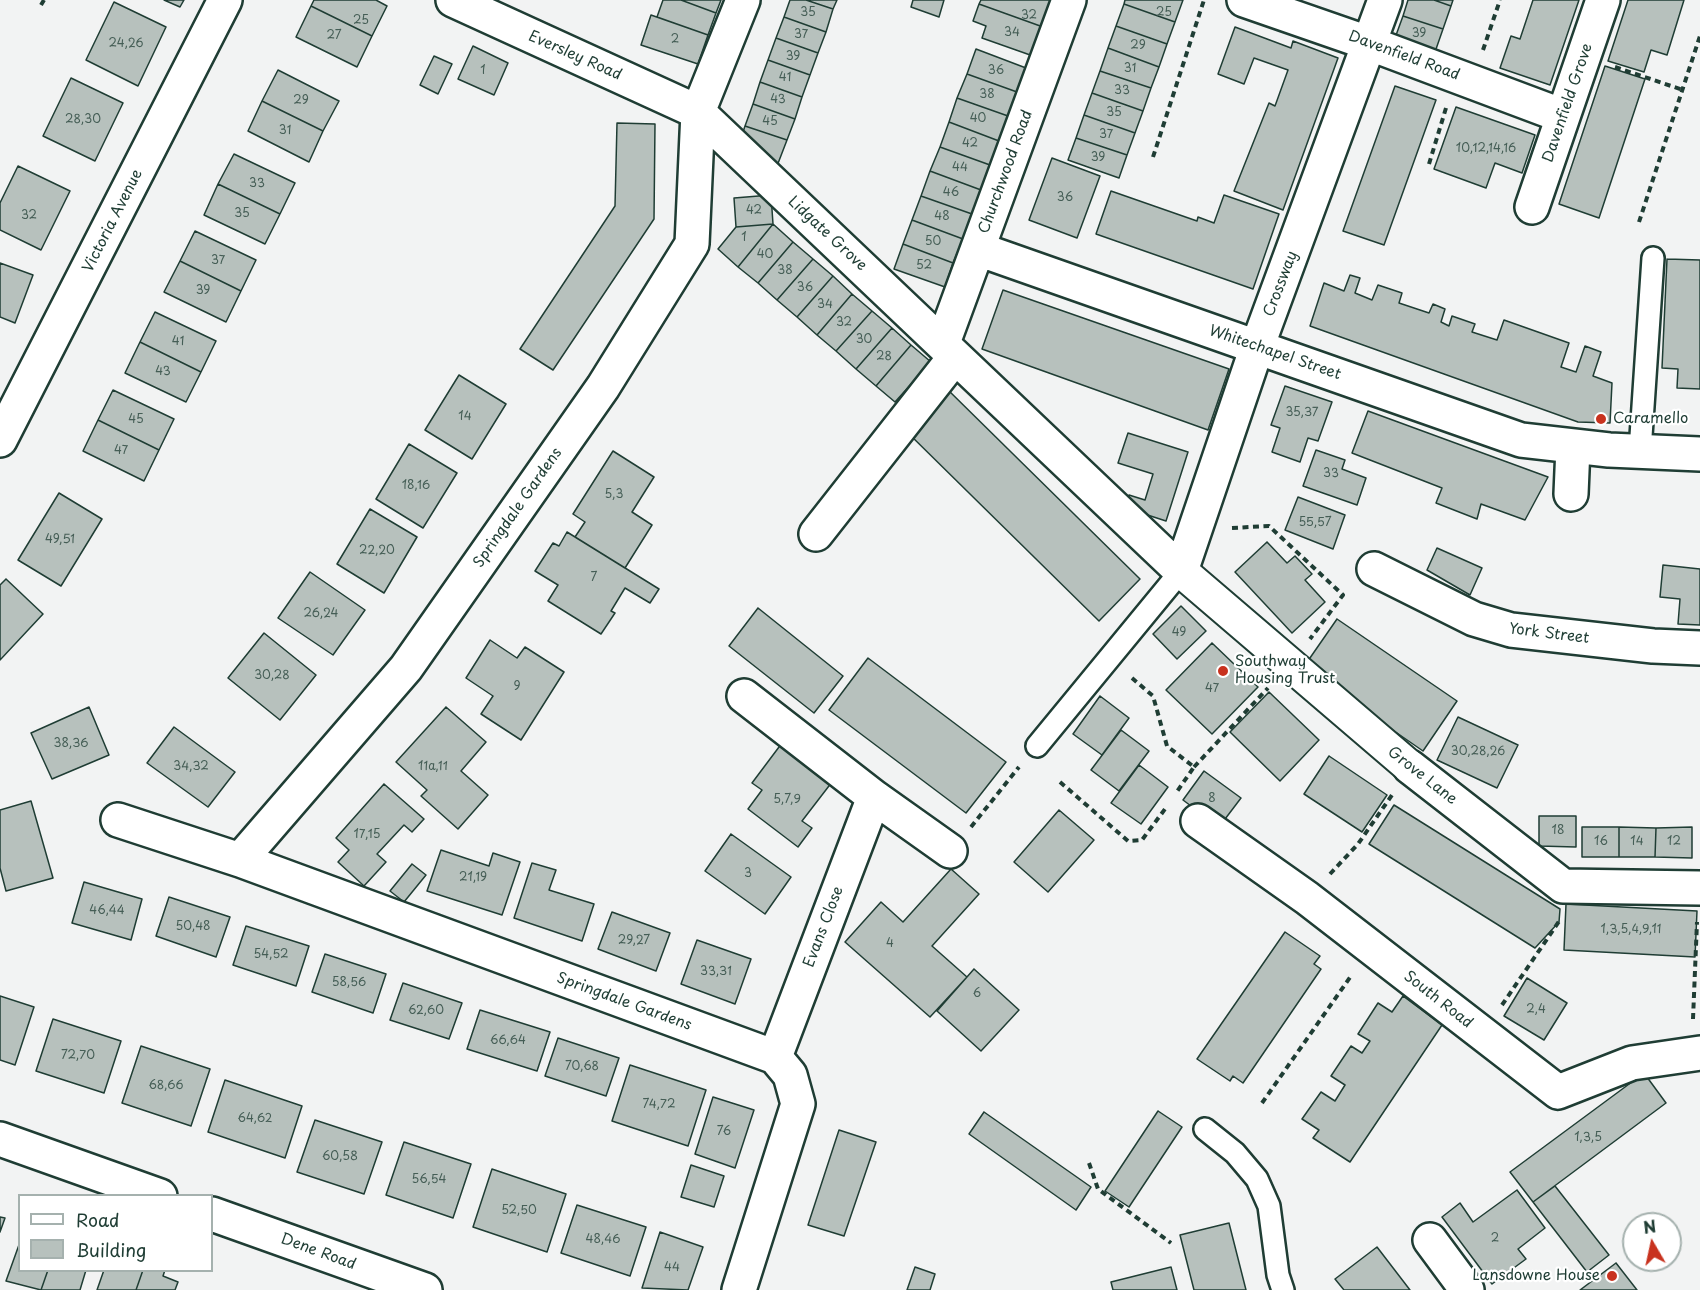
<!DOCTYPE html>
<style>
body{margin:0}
#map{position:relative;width:1700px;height:1290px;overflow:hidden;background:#f2f3f3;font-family:"Playpen Sans",sans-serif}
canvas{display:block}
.legend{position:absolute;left:18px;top:1194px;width:195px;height:78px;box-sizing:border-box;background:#fff;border:2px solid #a5b1ae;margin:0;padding:8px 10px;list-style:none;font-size:18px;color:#1f3d34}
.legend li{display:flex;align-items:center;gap:12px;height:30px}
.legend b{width:30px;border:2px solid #a5b1ae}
.north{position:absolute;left:1622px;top:1212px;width:60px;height:60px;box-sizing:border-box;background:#fff;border:2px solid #a5b1ae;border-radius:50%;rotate:351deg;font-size:16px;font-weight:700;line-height:24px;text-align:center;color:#1f3d34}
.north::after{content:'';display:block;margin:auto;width:21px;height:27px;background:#c8321e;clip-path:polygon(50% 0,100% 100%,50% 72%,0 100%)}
</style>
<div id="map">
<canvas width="1700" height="1290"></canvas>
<ul class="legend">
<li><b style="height:8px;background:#fff"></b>Road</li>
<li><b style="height:16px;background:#b7c1bd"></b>Building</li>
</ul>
<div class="north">N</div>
</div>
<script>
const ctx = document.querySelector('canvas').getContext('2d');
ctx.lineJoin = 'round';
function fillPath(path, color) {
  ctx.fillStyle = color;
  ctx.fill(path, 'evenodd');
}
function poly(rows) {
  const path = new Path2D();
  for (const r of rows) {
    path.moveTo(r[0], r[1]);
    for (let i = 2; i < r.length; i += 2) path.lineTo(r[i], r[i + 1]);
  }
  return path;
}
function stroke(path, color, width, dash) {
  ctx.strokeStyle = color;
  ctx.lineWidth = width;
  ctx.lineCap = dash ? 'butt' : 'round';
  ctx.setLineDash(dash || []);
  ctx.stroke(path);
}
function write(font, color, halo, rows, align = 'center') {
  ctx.font = font + ' "Playpen Sans",sans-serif';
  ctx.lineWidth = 4.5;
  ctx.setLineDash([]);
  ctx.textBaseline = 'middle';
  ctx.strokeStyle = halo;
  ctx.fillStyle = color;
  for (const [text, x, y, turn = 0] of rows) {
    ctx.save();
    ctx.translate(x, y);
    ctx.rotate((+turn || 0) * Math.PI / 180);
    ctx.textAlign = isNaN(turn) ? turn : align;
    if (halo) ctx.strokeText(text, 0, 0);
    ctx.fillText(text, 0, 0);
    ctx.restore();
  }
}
const building = poly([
 [164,0,184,0,180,7,164,0],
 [314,0,376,0,387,6,372,36,311,6,314,0],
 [663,0,681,0,716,13,708,35,657,17,663,0],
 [681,0,721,0,716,13,681,0],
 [790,0,806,0,833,9,826,32,784,17,790,0],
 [806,0,837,0,833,9,806,0],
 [913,0,944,0,939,17,911,7,913,0],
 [981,0,1053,0,1043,27,979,4,981,0],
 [1125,0,1183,0,1175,22,1124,4,1125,0],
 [1408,0,1434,0,1451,6,1443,29,1403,16,1408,0],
 [1434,0,1453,0,1451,6,1434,0],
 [1533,0,1579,0,1550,85,1500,68,1511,36,1520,39,1533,0],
 [1628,0,1684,0,1667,55,1651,50,1644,72,1608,61,1628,0],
 [114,2,166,27,138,86,86,60,114,2],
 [979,4,1043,27,1033,56,982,38,986,26,973,21,979,4],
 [1124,4,1175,22,1167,44,1116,26,1124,4],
 [311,6,372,36,357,67,296,37,311,6],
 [651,15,708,35,698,64,641,45,651,15],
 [1403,16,1443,29,1435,52,1395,38,1403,16],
 [784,17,826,32,818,53,776,38,784,17],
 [1116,26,1167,44,1159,67,1108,48,1116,26],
 [1235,27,1291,48,1293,41,1338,58,1283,210,1234,191,1269,103,1275,106,1288,70,1254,58,1244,84,1218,74,1235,27],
 [776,38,818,53,810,75,768,60,776,38],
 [473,46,508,63,494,95,458,79,473,46],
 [1108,48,1159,67,1151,88,1100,71,1108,48],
 [976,49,1026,68,1017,92,967,74,976,49],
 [434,56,452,64,438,94,420,85,434,56],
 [768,60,810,75,802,97,760,82,768,60],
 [1605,66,1645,79,1599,218,1559,204,1605,66],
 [278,70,339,101,323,131,262,101,278,70],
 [1100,71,1151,88,1143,111,1092,93,1100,71],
 [967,74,1017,92,1008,116,957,98,967,74],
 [71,78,123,103,95,161,43,136,71,78],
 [760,82,802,97,795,119,753,104,760,82],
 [1395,86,1436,100,1384,245,1343,231,1395,86],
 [1092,93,1143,111,1135,133,1084,115,1092,93],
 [957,98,1008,116,999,141,949,122,957,98],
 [262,101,323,131,309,162,248,131,262,101],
 [753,104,795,119,787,140,745,126,753,104],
 [1456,107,1535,135,1522,173,1495,163,1486,188,1434,169,1456,107],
 [1084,115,1135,133,1127,155,1076,138,1084,115],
 [949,122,999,141,990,165,940,147,949,122],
 [617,123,655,124,654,219,553,370,520,349,615,206,617,123],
 [745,126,787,140,777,166,741,138,745,126],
 [1076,138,1127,155,1119,178,1068,160,1076,138],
 [940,147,990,165,981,190,930,171,940,147],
 [234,154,295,183,280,214,218,184,234,154],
 [1052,158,1100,176,1077,238,1029,220,1052,158],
 [18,166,70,191,41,250,0,230,0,203,18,166],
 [930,171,981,190,972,214,921,196,930,171],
 [218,184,280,214,265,244,204,215,218,184],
 [1111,191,1197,221,1198,217,1214,223,1224,195,1279,214,1253,289,1096,234,1111,191],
 [771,195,773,224,736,227,734,198,771,195],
 [921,196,972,214,963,239,912,220,921,196],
 [912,220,963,239,953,263,903,244,912,220],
 [773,224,738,267,718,249,736,227,773,224],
 [773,224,793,242,758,283,738,267,773,224],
 [195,231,256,260,241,291,180,261,195,231],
 [793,242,813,259,777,300,758,283,793,242],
 [903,244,953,263,945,287,894,269,903,244],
 [813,259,833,276,797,317,777,300,813,259],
 [1667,259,1700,260,1700,389,1677,388,1678,369,1662,368,1667,259],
 [180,261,241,291,226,322,164,292,180,261],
 [0,263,33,275,15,323,0,317,0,263],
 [1350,275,1360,278,1355,293,1372,300,1378,285,1402,293,1399,303,1429,313,1433,304,1445,309,1441,322,1449,326,1452,316,1475,324,1472,332,1497,340,1504,320,1569,343,1561,367,1576,372,1585,346,1601,352,1593,376,1612,383,1610,423,1578,422,1310,326,1324,283,1344,291,1350,275],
 [833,276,852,294,817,335,797,317,833,276],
 [1003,290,1229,369,1208,430,982,349,1003,290],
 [852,294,872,311,836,351,817,335,852,294],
 [872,311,892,328,856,369,836,351,872,311],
 [155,312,216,341,201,372,140,342,155,312],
 [892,328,911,345,876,386,856,369,892,328],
 [140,342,201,372,186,402,125,373,140,342],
 [911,345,931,362,895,402,876,386,911,345],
 [459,375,506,404,472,459,425,430,459,375],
 [1285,386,1332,402,1318,441,1308,438,1300,462,1272,452,1280,428,1271,425,1285,386],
 [945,387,1140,579,1099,621,904,429,945,387],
 [113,390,174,419,159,450,98,420,113,390],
 [1368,411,1548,477,1525,520,1481,504,1477,519,1436,503,1442,488,1352,453,1368,411],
 [98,420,159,450,144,481,83,451,98,420],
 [1128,433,1188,452,1166,521,1126,508,1129,495,1145,500,1153,474,1118,463,1128,433],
 [409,444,457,473,423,528,376,499,409,444],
 [1316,450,1345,460,1342,469,1366,478,1357,505,1303,486,1316,450],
 [613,451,654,477,632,512,652,525,625,568,575,537,585,522,573,514,613,451],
 [59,493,102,519,61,586,18,560,59,493],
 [1298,497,1345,515,1333,549,1285,530,1298,497],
 [370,509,417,537,384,593,337,564,370,509],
 [567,532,659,589,650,603,625,588,611,611,615,613,601,634,548,601,558,585,535,571,553,543,559,546,567,532],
 [1267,542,1287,563,1295,556,1312,574,1305,580,1325,602,1292,633,1235,572,1267,542],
 [1437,548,1482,568,1470,595,1427,570,1437,548],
 [1663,565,1700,569,1700,625,1678,624,1680,599,1660,597,1663,565],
 [310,572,365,610,333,655,278,618,310,572],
 [6,579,43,614,0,660,0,585,6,579],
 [1181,606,1206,631,1177,659,1153,634,1181,606],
 [758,608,843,676,814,713,729,646,758,608],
 [1337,619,1457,701,1423,751,1303,668,1337,619],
 [264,633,316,675,280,720,228,678,264,633],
 [490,640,517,658,525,647,564,672,521,740,481,714,493,696,466,678,490,640],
 [1212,643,1258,687,1212,734,1166,690,1212,643],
 [868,658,1006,762,966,813,829,710,868,658],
 [1269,692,1319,740,1280,781,1230,732,1269,692],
 [1100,696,1129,718,1102,755,1073,734,1100,696],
 [89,707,109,755,52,779,31,733,89,707],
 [446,707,486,742,461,771,488,795,458,829,421,796,427,790,396,762,446,707],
 [1458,717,1518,745,1497,788,1437,760,1458,717],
 [174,727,235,772,208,807,147,763,174,727],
 [1121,730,1149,751,1119,791,1091,770,1121,730],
 [782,743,832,782,802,821,812,828,798,847,748,809,762,790,752,783,782,743],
 [1329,756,1387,795,1362,832,1304,794,1329,756],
 [1139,765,1168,787,1141,824,1111,803,1139,765],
 [1204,771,1241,798,1219,827,1183,800,1204,771],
 [384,784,424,819,412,832,404,825,377,854,386,862,364,886,338,862,349,850,336,838,384,784],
 [31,801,53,878,6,891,0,868,0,810,31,801],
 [1394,805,1560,909,1559,922,1535,948,1369,844,1394,805],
 [1059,810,1094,840,1048,892,1014,862,1059,810],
 [1539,816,1576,816,1576,847,1539,846,1539,816],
 [1582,827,1619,827,1619,857,1582,857,1582,827],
 [1619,827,1656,828,1655,857,1619,857,1619,827],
 [1692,827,1692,858,1655,857,1656,828,1692,827],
 [731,834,791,877,765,914,705,871,731,834],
 [441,850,489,866,493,853,520,862,502,915,427,891,441,850],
 [532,863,556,870,549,890,594,904,582,941,514,918,532,863],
 [412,864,426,875,404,902,390,891,412,864],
 [951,869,979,894,932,946,967,977,930,1017,845,942,881,902,903,922,951,869],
 [84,882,142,899,131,940,72,923,84,882],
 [169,897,230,917,216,957,156,936,169,897],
 [1566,904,1697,911,1695,957,1564,950,1566,904],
 [612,912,670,933,656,971,598,949,612,912],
 [246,926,309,946,296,986,233,965,246,926],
 [1285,932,1320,956,1314,964,1321,969,1243,1083,1233,1076,1230,1081,1197,1059,1285,932],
 [697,940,751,959,735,1004,681,984,697,940],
 [325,954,386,974,373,1013,312,992,325,954],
 [974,969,1019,1010,981,1051,937,1011,974,969],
 [1527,978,1567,1003,1544,1040,1504,1016,1527,978],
 [403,983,462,1003,449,1039,390,1020,403,983],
 [0,996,34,1007,15,1065,0,1060,0,996],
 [1403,996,1442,1025,1350,1162,1313,1138,1319,1130,1302,1119,1321,1092,1335,1101,1345,1085,1331,1076,1351,1046,1362,1053,1370,1041,1358,1034,1378,1003,1392,1012,1403,996],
 [480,1010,550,1032,537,1071,467,1049,480,1010],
 [53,1019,121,1041,104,1093,36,1071,53,1019],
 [558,1038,619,1058,606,1096,545,1076,558,1038],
 [141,1046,210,1069,191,1126,122,1103,141,1046],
 [630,1065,706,1090,688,1146,612,1121,630,1065],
 [1644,1073,1666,1103,1533,1202,1510,1172,1644,1073],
 [225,1080,302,1106,285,1158,208,1132,225,1080],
 [713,1097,754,1110,735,1168,695,1154,713,1097],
 [1158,1111,1182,1127,1129,1207,1105,1191,1158,1111],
 [984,1112,1091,1187,1076,1210,969,1134,984,1112],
 [315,1120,382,1142,364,1194,297,1172,315,1120],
 [839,1130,876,1142,844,1236,808,1225,839,1130],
 [404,1142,471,1164,453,1218,386,1195,404,1142],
 [691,1165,724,1176,714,1207,681,1197,691,1165],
 [492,1169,566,1194,547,1252,473,1227,492,1169],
 [1555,1186,1609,1255,1587,1272,1533,1202,1555,1186],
 [1517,1190,1545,1228,1518,1249,1526,1259,1492,1284,1442,1217,1460,1203,1473,1222,1517,1190],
 [577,1205,646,1227,630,1276,561,1253,577,1205],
 [0,1217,5,1218,0,1232,0,1217],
 [1229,1223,1246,1290,1194,1290,1180,1235,1229,1223],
 [660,1232,703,1247,688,1290,642,1288,660,1232],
 [20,1242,20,1270,48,1270,41,1290,6,1281,20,1242],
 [1377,1247,1410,1290,1344,1290,1335,1279,1377,1247],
 [1616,1263,1637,1290,1580,1290,1616,1263],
 [915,1267,935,1274,930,1290,907,1290,915,1267],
 [1171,1267,1177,1290,1113,1290,1111,1282,1171,1267],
 [48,1270,86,1270,80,1290,41,1290,48,1270],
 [104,1270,143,1270,136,1290,97,1290,104,1270],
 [143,1270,165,1270,163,1276,178,1282,175,1290,136,1290,143,1270]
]);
fillPath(building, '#b7c1bd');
stroke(building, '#1f3d34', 1.5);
const service = poly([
 [1640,451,1653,258],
 [1037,746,1181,571],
 [1205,1129,1235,1153,1257,1179,1269,1206,1278,1275,1283,1290]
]);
const pedestrian = poly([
 [1181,571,1410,767]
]);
const minor = poly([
 [453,0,698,112,1181,571,1257,347,1385,0],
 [1244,0,1371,44,1563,116],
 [1532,207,1603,0],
 [978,249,1521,440,1609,450,1700,454],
 [943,343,1069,0],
 [0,440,225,0],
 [1571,494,1573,447],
 [816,534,955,357],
 [1374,569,1474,619,1511,630,1653,646,1700,648],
 [744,696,874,797],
 [1410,767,1563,886,1700,888],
 [118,820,240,860,775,1057,790,1075,798,1104,739,1290],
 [1198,821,1307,898,1558,1092,1632,1063,1700,1053],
 [240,860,406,668,603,387,692,244,698,112,743,0],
 [775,1057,874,797,950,851],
 [0,1139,160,1196],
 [212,1214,425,1290],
 [1430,1240,1467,1290]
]);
stroke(service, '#1f3d34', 26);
stroke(pedestrian, '#1f3d34', 36);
stroke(minor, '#1f3d34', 38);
stroke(poly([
 [41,5,44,0],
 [1483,50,1500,0],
 [1615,67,1683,90],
 [1153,157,1204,0],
 [1429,164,1446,108],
 [1639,222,1700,36],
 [1232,528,1269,526,1343,595,1310,639],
 [1132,678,1153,696,1167,746,1194,767,1176,793],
 [1194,767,1268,688],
 [1060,782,1128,841,1142,840,1165,809],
 [971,827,1019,767],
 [1330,874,1358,844,1392,795],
 [1502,1005,1560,920],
 [1693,1019,1697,922],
 [1262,1103,1351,976],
 [1089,1163,1098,1189,1171,1243]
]), '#1f3d34', 4, [6, 4.5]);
stroke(service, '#fff', 21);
stroke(pedestrian, '#fff', 32);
stroke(minor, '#fff', 33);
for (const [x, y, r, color] of [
 [1601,419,6,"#c8321e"],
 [1223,671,6,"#c8321e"],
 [1612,1276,6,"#c8321e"]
]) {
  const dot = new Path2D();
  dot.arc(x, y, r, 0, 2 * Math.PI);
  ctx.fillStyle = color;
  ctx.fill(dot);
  stroke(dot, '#fff', 2);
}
write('12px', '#455e56', null, [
 ["35",808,13],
 ["25",1164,13],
 ["32",1029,16],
 ["25",361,21],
 ["34",1012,33],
 ["39",1419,34],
 ["37",801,35],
 ["27",334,36],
 ["2",675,40],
 ["24,26",126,44],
 ["29",1138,46],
 ["39",793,57],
 ["31",1130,69],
 ["1",483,71],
 ["36",996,71],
 ["41",785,78],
 ["33",1122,91],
 ["38",987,95],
 ["43",778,100],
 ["29",301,101],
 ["35",1114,113],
 ["40",978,119],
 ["28,30",83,120],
 ["45",770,122],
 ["31",285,131],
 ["37",1106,135],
 ["42",970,144],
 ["10,12,14,16",1486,149],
 ["39",1098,158],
 ["44",960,168],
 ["33",257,184],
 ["46",951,193],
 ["36",1065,198],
 ["42",754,211],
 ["35",242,214],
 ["32",29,216],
 ["48",942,217],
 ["1",744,238],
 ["50",933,242],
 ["40",765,255],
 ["37",218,261],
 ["52",924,266],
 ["38",785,271],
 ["36",805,288],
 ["39",203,291],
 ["34",825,305],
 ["32",844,323],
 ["30",864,340],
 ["41",178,342],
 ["28",884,357],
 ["43",163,372],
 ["35,37",1302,413],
 ["14",465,417],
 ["45",136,420],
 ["47",121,451],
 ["33",1331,474],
 ["18,16",416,486],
 ["5,3",614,495],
 ["55,57",1315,523],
 ["49,51",60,540],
 ["22,20",377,551],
 ["7",594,578],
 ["26,24",321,614],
 ["49",1179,633],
 ["30,28",272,676],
 ["9",517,687],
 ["47",1212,689],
 ["38,36",71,744],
 ["30,28,26",1478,752],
 ["34,32",191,767],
 ["11a,11",433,767],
 ["8",1212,799],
 ["5,7,9",787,800],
 ["18",1558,831],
 ["17,15",367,835],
 ["16",1601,842],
 ["14",1637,842],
 ["12",1674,842],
 ["3",748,874],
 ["21,19",473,878],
 ["46,44",107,911],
 ["50,48",193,927],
 ["1,3,5,4,9,11",1631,930],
 ["29,27",634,941],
 ["4",890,944],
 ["54,52",271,955],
 ["33,31",716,972],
 ["58,56",349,983],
 ["6",977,994],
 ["2,4",1536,1010],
 ["62,60",426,1011],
 ["66,64",508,1041],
 ["72,70",78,1056],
 ["70,68",582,1067],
 ["68,66",166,1086],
 ["74,72",659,1105],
 ["64,62",255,1119],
 ["76",724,1132],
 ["1,3,5",1588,1138],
 ["60,58",340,1157],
 ["56,54",429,1180],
 ["52,50",519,1211],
 ["2",1495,1239],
 ["48,46",603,1240],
 ["44",672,1268]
]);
write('15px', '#1f3d34', '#fff', [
 ["Eversley Road",575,56,24],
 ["Davenfield Road",1404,56,20],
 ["Davenfield Grove",1568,103,-71],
 ["Churchwood Road",1006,172,-70],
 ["Victoria Avenue",113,221,-63],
 ["Lidgate Grove",827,234,43],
 ["Crossway",1281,284,-69],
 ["Whitechapel Street",1275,353,19],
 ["Springdale Gardens",518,508,-55],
 ["York Street",1549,634,7],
 ["Grove Lane",1422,776,38],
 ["Evans Close",824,927,-69],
 ["South Road",1438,1000,38],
 ["Springdale Gardens",624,1002,20],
 ["Dene Road",318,1252,20]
]);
write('15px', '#1f3d34', '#fff', [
 ["Caramello",1613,419],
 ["Southway",1235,662],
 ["Housing Trust",1235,679],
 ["Lansdowne House",1600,1276,"right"]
], 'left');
</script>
